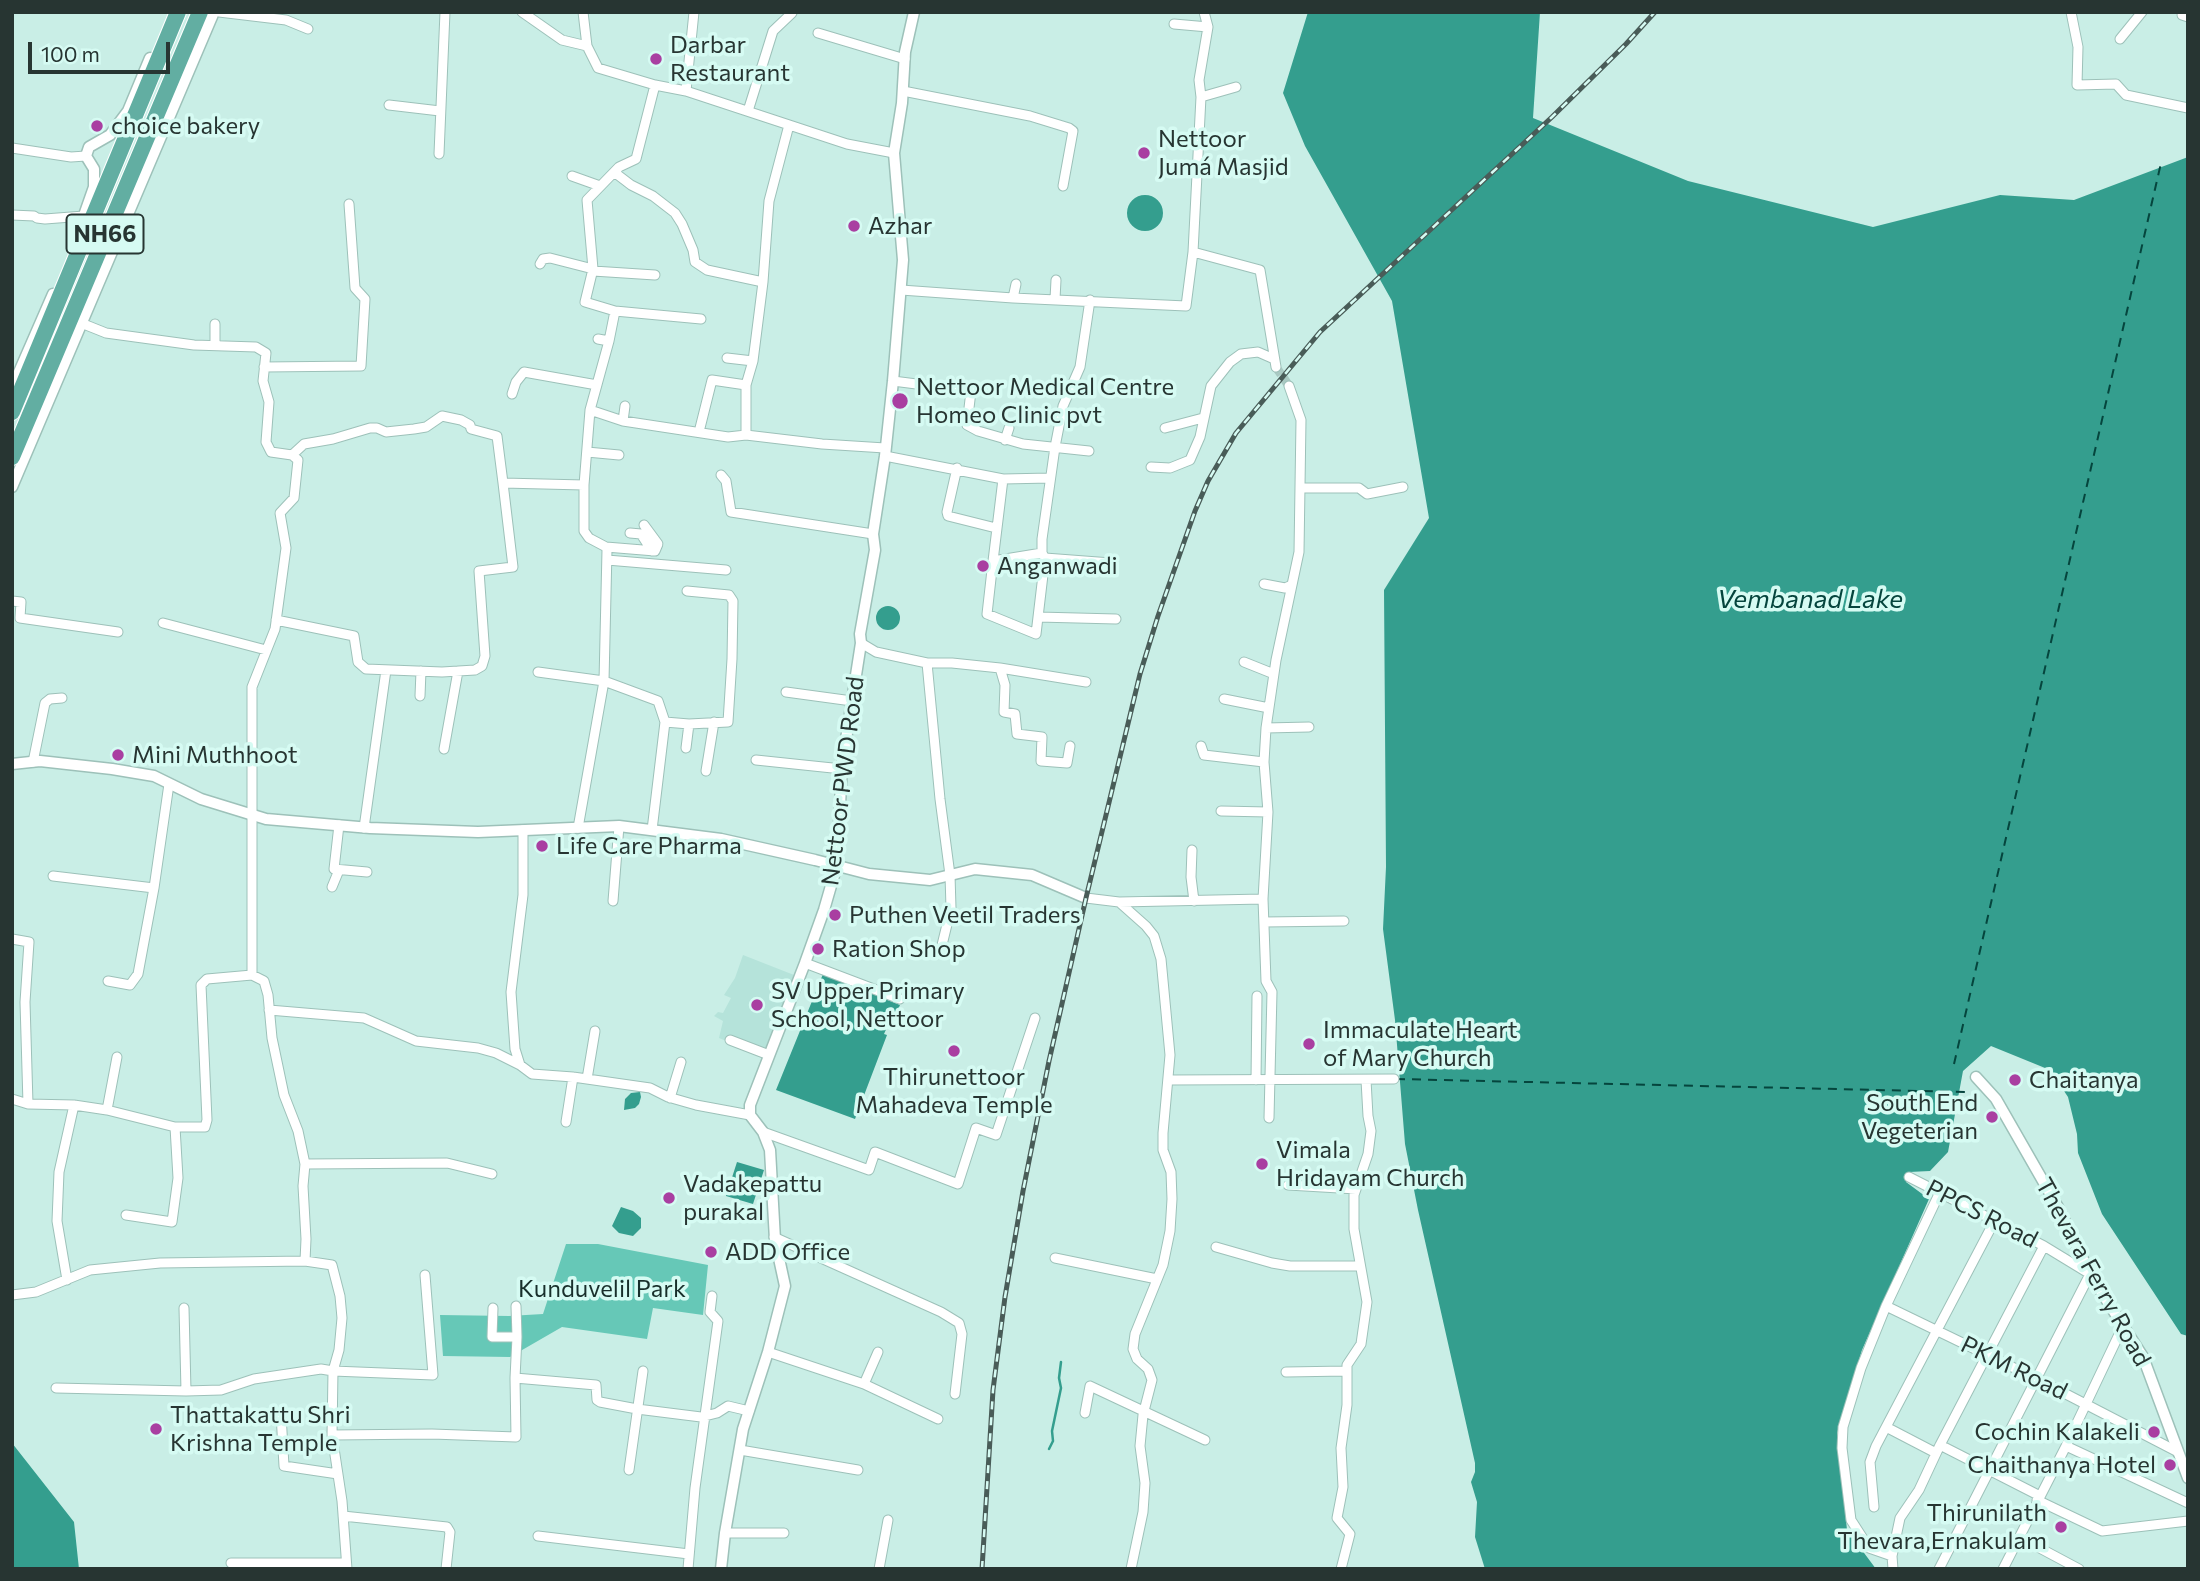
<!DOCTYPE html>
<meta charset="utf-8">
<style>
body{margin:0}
#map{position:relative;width:2200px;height:1581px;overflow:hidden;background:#c9eee6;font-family:Commissioner,sans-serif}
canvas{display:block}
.frame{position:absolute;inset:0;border:14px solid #273532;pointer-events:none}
.scale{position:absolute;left:28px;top:42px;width:142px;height:32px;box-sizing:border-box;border:4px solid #273532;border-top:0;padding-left:9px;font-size:21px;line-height:24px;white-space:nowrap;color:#273532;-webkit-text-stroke:5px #d6fbf3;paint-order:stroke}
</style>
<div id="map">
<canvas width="2200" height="1581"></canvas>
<div class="frame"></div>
<div class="scale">100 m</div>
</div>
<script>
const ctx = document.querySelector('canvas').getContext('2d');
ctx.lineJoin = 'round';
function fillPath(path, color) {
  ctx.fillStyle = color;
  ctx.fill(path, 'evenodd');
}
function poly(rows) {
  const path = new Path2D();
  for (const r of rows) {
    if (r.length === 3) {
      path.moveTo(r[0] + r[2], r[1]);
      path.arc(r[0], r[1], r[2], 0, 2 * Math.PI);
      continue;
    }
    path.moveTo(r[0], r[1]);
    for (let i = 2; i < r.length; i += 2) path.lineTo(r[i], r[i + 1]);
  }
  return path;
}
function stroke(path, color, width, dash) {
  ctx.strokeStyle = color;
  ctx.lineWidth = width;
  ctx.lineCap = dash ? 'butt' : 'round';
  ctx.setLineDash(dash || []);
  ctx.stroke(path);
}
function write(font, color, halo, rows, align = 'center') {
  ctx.font = font + ' Commissioner,sans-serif';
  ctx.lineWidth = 7;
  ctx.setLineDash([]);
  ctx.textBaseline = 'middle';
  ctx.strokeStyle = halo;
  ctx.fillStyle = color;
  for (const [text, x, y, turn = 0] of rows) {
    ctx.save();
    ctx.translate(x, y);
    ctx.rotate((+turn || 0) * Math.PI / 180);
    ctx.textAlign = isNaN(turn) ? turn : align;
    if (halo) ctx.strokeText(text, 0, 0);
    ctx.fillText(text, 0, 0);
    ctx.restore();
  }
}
fillPath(poly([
 [743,955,794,975,771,1059,719,1038,723,1021,714,1016,718,1012,723,1013,731,998,724,995,735,978]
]), '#b5e3da');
fillPath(poly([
 [566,1244,598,1244,708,1265,703,1315,653,1308,647,1339,562,1327,510,1357,443,1356,440,1315,509,1316,543,1314]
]), '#66c8b7');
fillPath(poly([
 [1308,12,1540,12,1533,118,1688,181,1873,227,2000,195,2074,200,2188,157,2188,1336,2181,1334,2102,1214,2078,1153,2077,1134,2068,1097,2050,1070,1991,1046,1963,1071,1948,1152,1930,1171,1909,1172,1906,1182,1929,1199,1862,1350,1837,1433,1847,1530,1876,1569,1485,1569,1475,1537,1477,1502,1471,1482,1475,1472,1475,1463,1418,1210,1405,1144,1395,1020,1383,929,1386,867,1384,590,1429,518,1392,301,1305,146,1283,93],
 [1145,213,18],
 [888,618,12],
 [823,974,900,1005,895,1016,892,1016,884,1034,887,1035,855,1119,776,1090],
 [640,1092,641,1097,639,1104,635,1108,624,1110,625,1099,631,1093],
 [737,1162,764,1170,753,1204,726,1196],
 [621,1207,633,1211,641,1218,641,1228,633,1236,619,1233,612,1226],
 [12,1443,74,1522,79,1569,12,1569]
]), '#349e8e');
stroke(poly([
 [1049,1449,1053,1441,1052,1431,1061,1388,1059,1378,1061,1362]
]), '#349e8e', 2.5);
stroke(poly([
 [1954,1064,2161,163],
 [1396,1079,1966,1092]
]), '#05453d', 2, [9, 7]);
stroke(poly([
 [1276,367,1289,386]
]), '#a9c9c2', 9, [9, 4.5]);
const minor = poly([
 [219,12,286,20,308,29],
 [522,12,562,40,587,46,598,68,655,85,686,91,847,144,894,153],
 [583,12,587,46],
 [1204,12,1208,27,1199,80,1201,97,1193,252,1260,270,1276,367],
 [2071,12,2078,47,2077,85,2116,84,2126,95,2188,108],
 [2182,15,2188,17],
 [1174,24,1208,27],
 [818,33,905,59],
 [2120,39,2142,12],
 [686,91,694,12],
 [903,91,1030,116,1069,128,1073,131,1063,186],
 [1201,97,1236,87],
 [389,105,440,111],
 [748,111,773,31,792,13],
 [12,148,71,157,86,156],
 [439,154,445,12],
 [614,172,631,185,653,196,675,213,682,224,693,250,695,262,707,270,763,282],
 [572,176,600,186],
 [12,215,34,216,37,218,45,219,84,216],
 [540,264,543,259,550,258,593,269],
 [593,271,655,275],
 [901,290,1013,298,1186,306,1193,252],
 [1013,298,1016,284],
 [1055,299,1056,280],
 [615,311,701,319],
 [598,339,609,341],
 [215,345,215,324],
 [727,358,753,361],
 [264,367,361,366,365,299,355,288,349,204],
 [893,381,971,391,967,425,978,431,1023,444,1089,451],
 [512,394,516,382,524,372,597,385],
 [590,410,623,421,728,437,746,435,822,444,885,448],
 [623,421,625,406],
 [1165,428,1203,418],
 [699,432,712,380,746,385],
 [746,435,746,385,753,361,763,282,769,201,789,125],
 [1005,440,1009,428],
 [587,452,619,455],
 [292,455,304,444,333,439,370,428,377,428,386,432,414,429,426,427,442,416,461,420,470,425,471,429,497,436,503,483,584,485],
 [885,456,1003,479,993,561,1042,553,1045,558,1111,563],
 [1151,467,1170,468,1190,460,1200,437,1211,386,1230,362,1241,354,1258,352,1274,359],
 [957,468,947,512,948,516,996,528],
 [721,475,726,481,731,512,873,534],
 [1003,479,1050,478],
 [1300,488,1359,488,1367,494,1403,487],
 [630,533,641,534,652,551],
 [606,547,655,551,658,544,644,525],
 [1042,553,1042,539,1055,447,1063,406,1080,367,1090,300],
 [607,560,726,570],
 [993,561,987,614,1036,634,1045,558],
 [1264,584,1285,588,1292,585],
 [12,601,21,602,20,618,118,632],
 [1038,617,1116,619],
 [276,620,354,636,358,662,366,669,442,672,475,670,482,666,485,656,479,571,513,567,503,483],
 [163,623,266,650],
 [861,643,876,652,927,663,940,799,950,875,951,908,942,945],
 [1244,662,1274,674],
 [927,663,952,663,1000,668,1086,682],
 [1000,668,1005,685,1004,712,1015,714,1017,734,1042,737,1041,761,1067,763,1070,746],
 [538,672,604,681,658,701,665,722,652,830],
 [786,692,852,701],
 [420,696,421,671],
 [1224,699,1269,708],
 [665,722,689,724,728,722,732,659,733,601,729,595,687,591],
 [1266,728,1309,727],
 [1201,746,1204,755,1264,762],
 [686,748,689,724],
 [444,749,458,671],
 [756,760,842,769],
 [33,762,45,703,50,699,62,698],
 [706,771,714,722],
 [1221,811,1268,812],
 [339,825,334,869,367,872],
 [364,828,386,670],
 [578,828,604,681,607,550,606,547,589,538,584,531,584,485,590,410,609,341,615,311,585,302,593,269,587,200,619,167,636,159,655,85],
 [1192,850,1191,877,1194,901],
 [53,876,154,888],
 [332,887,339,870],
 [1086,898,1119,902,1263,899,1268,812,1264,762,1266,728,1276,660,1299,552,1301,420,1289,386],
 [1263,899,1266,981,1272,992,1269,1118],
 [613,901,619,826],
 [1119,902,1146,926,1154,936,1161,959,1170,1055,1163,1133,1163,1150,1171,1172,1172,1199,1170,1231,1163,1265,1135,1334,1133,1349,1137,1359,1148,1369,1152,1380,1143,1415,1140,1446,1145,1483,1143,1512,1131,1569],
 [1264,922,1344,921],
 [12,939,29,942,25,1002,28,1104],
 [805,963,900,999],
 [252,975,264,981,268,995,272,1038,284,1095,298,1131,305,1164,303,1186,306,1239,305,1261,332,1265,340,1296,342,1318,339,1350,333,1371,332,1435,342,1501,347,1569],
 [108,981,130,985,138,974,154,888,169,784],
 [269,1010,364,1018,416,1041,478,1048,496,1053,520,1065,532,1074,573,1077,650,1088,668,1097,696,1105,750,1115],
 [730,1040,769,1055],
 [520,1065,515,1049,511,992,523,895,523,830],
 [587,1079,595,1031],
 [1169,1080,1394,1079],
 [1256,1080,1257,996],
 [670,1098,681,1062],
 [12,1099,28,1104,74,1105,107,1110,175,1127,205,1127,207,1120,201,985,207,979,252,975,252,687,275,629,286,548,280,513,294,498,298,460,292,455,271,452,266,442,269,402,263,381,266,353,256,347,194,345,106,333,81,323],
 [107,1110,117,1057],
 [566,1122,573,1077],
 [763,1132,869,1170,875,1152,958,1184,976,1128,996,1135,1035,1018],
 [305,1164,447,1163,492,1174],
 [1909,1177,2044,1246,2090,1274,1939,1569],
 [1288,1185,1356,1189],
 [126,1215,172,1222,178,1178,175,1127],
 [774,1237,941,1312,959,1323,962,1334,955,1394],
 [1216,1247,1272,1263,1290,1266,1360,1266],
 [1055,1258,1157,1279],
 [67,1280,57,1221,59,1172,74,1105],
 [12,1295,36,1292,90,1270,160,1263,305,1261],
 [1886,1306,2037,1379,2178,1452],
 [184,1308,186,1391],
 [493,1308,492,1337,517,1337],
 [768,1352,864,1384,938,1419],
 [1286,1372,1346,1371],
 [515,1378,517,1337,516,1306],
 [864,1384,878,1352],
 [56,1388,186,1391,221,1390,254,1379,321,1369,333,1371,433,1375,425,1275],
 [1085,1413,1090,1386,1205,1440],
 [281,1414,284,1466,338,1474],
 [1886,1427,1936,1453],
 [332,1435,432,1434,516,1437,515,1378,596,1385,597,1400,600,1402,637,1409,701,1417,717,1413,728,1406,749,1411],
 [1940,1445,2040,1496],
 [2066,1446,2188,1503],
 [740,1450,858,1470],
 [629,1470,643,1371],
 [2037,1500,2102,1531,2188,1521],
 [1874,1507,1870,1462,1876,1446,1995,1220],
 [343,1516,447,1527,450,1532,446,1569],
 [725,1533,784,1533],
 [538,1536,689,1554],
 [2019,1537,2079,1569],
 [1892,1556,1869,1548,1851,1520,1842,1448,1843,1427,1861,1368,1886,1306,1940,1192],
 [231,1563,346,1563],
 [688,1569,695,1488,718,1321,710,1312,712,1296],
 [879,1569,888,1520],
 [1341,1569,1350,1534,1337,1518,1343,1487,1341,1448,1347,1405,1347,1365,1361,1344,1367,1302,1354,1229,1354,1195,1368,1154,1371,1131,1368,1116,1366,1080],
 [1893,1569,1892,1556,1900,1518,1919,1490,1940,1445,2044,1246],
 [2003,1569,2066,1446,2123,1326]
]);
const tertiary = poly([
 [74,244,94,187,94,169,86,156,89,147,110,135,128,111,150,58],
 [12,388,53,294],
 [12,487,214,12],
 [12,764,40,761,112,769,154,776,201,799,266,819,370,828,478,832,619,826,721,839,815,860,869,874,930,880,975,869,1032,875,1086,898],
 [1976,1077,1996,1099,2059,1209,2090,1274,2143,1357,2188,1478],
 [721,1569,725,1533,743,1429,768,1352,785,1286,775,1240,770,1150,763,1132,750,1115,750,1105,805,963,824,910,837,865,842,765,861,643,860,634,875,550,873,534,885,456,893,381,903,260,894,153,902,103,905,52,914,12]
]);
const trunk = poly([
 [12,412,178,12],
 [12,457,200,12]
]);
stroke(minor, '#9dc1b9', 11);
stroke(tertiary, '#9dc1b9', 13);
stroke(trunk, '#fff', 18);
stroke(minor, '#fff', 9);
stroke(tertiary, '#fff', 10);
stroke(trunk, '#62aea2', 16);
const rail = poly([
 [982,1569,993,1390,1005,1297,1023,1191,1049,1061,1086,898,1140,674,1158,616,1195,511,1208,481,1236,433,1320,332,1552,117,1626,44,1655,12]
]);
stroke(rail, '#495c58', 5);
stroke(rail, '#d6fbf3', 2.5, [8]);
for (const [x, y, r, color] of [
 [656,59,7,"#a93fa1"],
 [97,126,7,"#a93fa1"],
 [1144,153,7,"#a93fa1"],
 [854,226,7,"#a93fa1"],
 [900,401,9,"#a93fa1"],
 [983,566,7,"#a93fa1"],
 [118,755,7,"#a93fa1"],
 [542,846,7,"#a93fa1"],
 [835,915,7,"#a93fa1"],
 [818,949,7,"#a93fa1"],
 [757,1005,7,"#a93fa1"],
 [1309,1044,7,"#a93fa1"],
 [954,1051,7,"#a93fa1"],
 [2015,1080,7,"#a93fa1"],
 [1992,1117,7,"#a93fa1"],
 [1262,1164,7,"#a93fa1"],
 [669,1198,7,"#a93fa1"],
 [711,1252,7,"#a93fa1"],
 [156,1429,7,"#a93fa1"],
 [2154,1432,7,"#a93fa1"],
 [2170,1465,7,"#a93fa1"],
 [2061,1527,7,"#a93fa1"]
]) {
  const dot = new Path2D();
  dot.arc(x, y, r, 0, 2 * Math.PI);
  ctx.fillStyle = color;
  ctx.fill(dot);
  stroke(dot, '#d6fbf3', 2.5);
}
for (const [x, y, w] of [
 [105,234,77]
]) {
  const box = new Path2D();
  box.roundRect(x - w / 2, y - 19.5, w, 39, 5);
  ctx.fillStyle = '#d6fbf3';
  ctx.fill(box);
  stroke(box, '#273532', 2);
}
write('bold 23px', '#273532', null, [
 ["NH66",105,234]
]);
write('24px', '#273532', '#d6fbf3', [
 ["Darbar",670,45],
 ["Restaurant",670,73],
 ["choice bakery",111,126],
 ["Nettoor",1158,139],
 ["Jumá Masjid",1158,167],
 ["Azhar",868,226],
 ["Nettoor Medical Centre",916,387],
 ["Homeo Clinic pvt",916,415],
 ["Anganwadi",997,566],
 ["Mini Muthhoot",132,755],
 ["Life Care Pharma",556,846],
 ["Puthen Veetil Traders",849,915],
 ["Ration Shop",832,949],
 ["SV Upper Primary",771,991],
 ["School, Nettoor",771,1019],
 ["Immaculate Heart",1323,1030],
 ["of Mary Church",1323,1058],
 ["Thirunettoor",954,1077,"center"],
 ["Mahadeva Temple",954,1105,"center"],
 ["Chaitanya",2029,1080],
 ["South End",1978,1103,"right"],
 ["Vegeterian",1978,1131,"right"],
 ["Vimala",1276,1150],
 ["Hridayam Church",1276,1178],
 ["Vadakepattu",683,1184],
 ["purakal",683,1212],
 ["ADD Office",725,1252],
 ["Thattakattu Shri",170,1415],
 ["Krishna Temple",170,1443],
 ["Cochin Kalakeli",2140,1432,"right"],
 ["Chaithanya Hotel",2156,1465,"right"],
 ["Thirunilath",2047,1513,"right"],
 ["Thevara,Ernakulam",2047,1541,"right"]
], 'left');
write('24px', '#273532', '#d6fbf3', [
 ["Nettoor PWD Road",843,781,-83],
 ["PPCS Road",1982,1214,27],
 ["Thevara Ferry Road",2093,1272,61],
 ["PKM Road",2014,1368,26]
]);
write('24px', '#182f2b', '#d6fbf3', [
 ["Kunduvelil Park",602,1289]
]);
write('italic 26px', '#05453d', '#d6fbf3', [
 ["Vembanad Lake",1810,599]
]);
</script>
